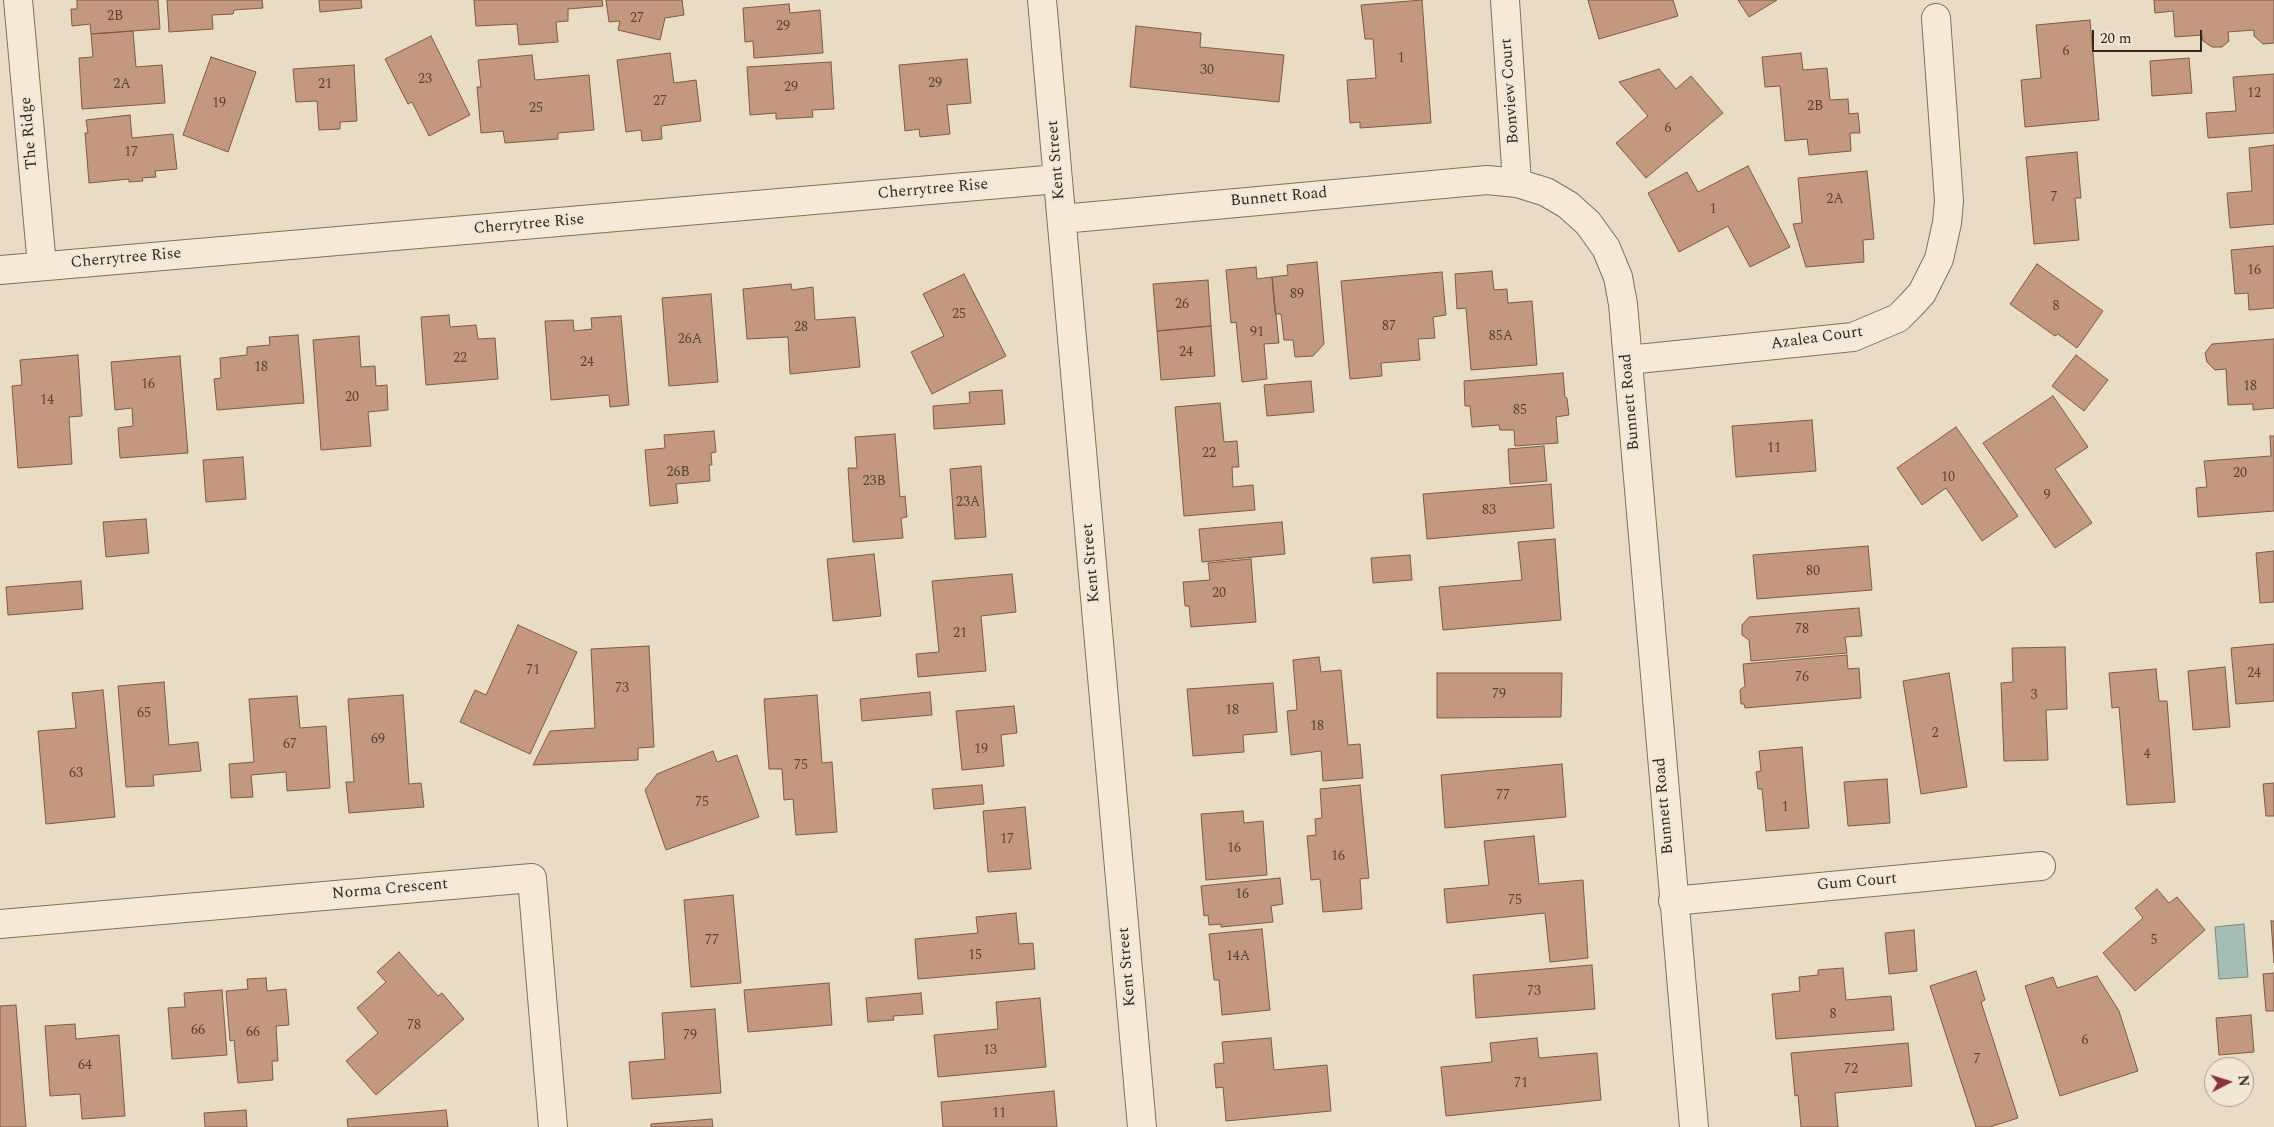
<!DOCTYPE html>
<style>
body{margin:0}
#map{position:relative;width:2274px;height:1127px;overflow:hidden;background:#e9dcc5;font-family:Spectral,serif}
canvas{display:block}
.north{position:absolute;left:2204px;top:1057px;width:50px;height:50px;box-sizing:border-box;background:#f1e7d4;border:1px solid #a59b8c;border-radius:50%;rotate:85deg;font-size:14px;font-weight:700;line-height:20px;text-align:center;color:#34281f}
.north::after{content:'';display:block;margin:auto;width:18px;height:22px;background:#8a3439;clip-path:polygon(50% 0,100% 100%,50% 72%,0 100%)}
.scale{position:absolute;left:2092px;top:30px;width:110px;height:22px;box-sizing:border-box;border:2px solid #34281f;border-top:0;padding-left:6px;font-size:15px;line-height:18px;white-space:nowrap;color:#34281f;-webkit-text-stroke:4px #f1e7d4;paint-order:stroke}
</style>
<div id="map">
<canvas width="2274" height="1127"></canvas>
<div class="north">N</div>
<div class="scale">20 m</div>
</div>
<script>
const ctx = document.querySelector('canvas').getContext('2d');
ctx.lineJoin = 'round';
function fillPath(path, color) {
  ctx.fillStyle = color;
  ctx.fill(path, 'evenodd');
}
function poly(rows) {
  const path = new Path2D();
  for (const r of rows) {
    path.moveTo(r[0], r[1]);
    for (let i = 2; i < r.length; i += 2) path.lineTo(r[i], r[i + 1]);
  }
  return path;
}
function stroke(path, color, width, dash) {
  ctx.strokeStyle = color;
  ctx.lineWidth = width;
  ctx.lineCap = dash ? 'butt' : 'round';
  ctx.setLineDash(dash || []);
  ctx.stroke(path);
}
function write(font, color, halo, rows, align = 'center') {
  ctx.font = font + ' Spectral,serif';
  ctx.lineWidth = 4.5;
  ctx.setLineDash([]);
  ctx.textBaseline = 'middle';
  ctx.strokeStyle = halo;
  ctx.fillStyle = color;
  for (const [text, x, y, turn = 0] of rows) {
    ctx.save();
    ctx.translate(x, y);
    ctx.rotate((+turn || 0) * Math.PI / 180);
    ctx.textAlign = isNaN(turn) ? turn : align;
    if (halo) ctx.strokeText(text, 0, 0);
    ctx.fillText(text, 0, 0);
    ctx.restore();
  }
}
const water = poly([
 [2244,924,2248,977,2219,979,2215,927,2244,924]
]);
fillPath(water, '#a6bdb5');
stroke(water, '#6e8a82', 1);
const building = poly([
 [77,0,158,0,160,29,91,34,90,24,72,26,71,9,77,9,77,0],
 [167,0,262,0,263,8,234,10,233,14,212,15,213,29,169,32,167,0],
 [319,0,361,0,362,8,320,12,319,0],
 [474,0,602,0,603,6,568,9,568,21,556,22,558,42,519,45,517,24,476,26,474,0],
 [606,0,682,0,684,15,665,18,660,40,618,30,620,21,609,22,606,0],
 [1422,0,1431,123,1360,128,1360,122,1350,123,1347,80,1376,78,1373,39,1365,39,1361,5,1422,0],
 [1588,0,1673,0,1678,16,1599,39,1588,0],
 [1738,0,1777,0,1749,17,1738,0],
 [2154,0,2274,0,2274,43,2263,44,2254,36,2254,30,2228,32,2229,41,2222,47,2212,47,2203,41,2202,35,2175,37,2173,11,2155,13,2154,0],
 [789,4,790,13,820,10,823,53,754,58,753,41,745,42,743,8,789,4],
 [2090,20,2099,120,2025,127,2021,80,2041,78,2036,25,2090,20],
 [1136,26,1201,33,1200,47,1284,55,1279,102,1130,87,1136,26],
 [133,31,136,67,162,65,165,103,82,109,79,58,93,57,91,34,133,31],
 [431,36,470,115,429,136,412,102,408,104,385,59,431,36],
 [670,53,674,83,696,80,701,121,661,126,662,139,642,141,641,130,626,132,617,60,670,53],
 [1801,53,1803,70,1827,68,1830,100,1848,99,1849,114,1858,113,1860,133,1850,133,1851,151,1809,155,1807,139,1785,141,1780,86,1765,87,1762,57,1801,53],
 [532,55,535,80,589,75,594,130,558,133,558,139,505,143,503,131,481,133,477,87,481,87,478,60,532,55],
 [211,57,256,72,228,152,183,135,211,57],
 [2189,58,2192,93,2152,96,2150,61,2189,58],
 [967,59,971,103,947,105,950,134,920,137,919,129,905,131,899,65,967,59],
 [831,62,834,109,812,110,813,117,776,119,776,113,750,115,747,67,831,62],
 [354,65,357,121,340,122,340,129,319,130,317,101,296,102,293,69,354,65],
 [1659,69,1676,89,1691,76,1723,113,1646,178,1616,143,1648,116,1619,82,1659,69],
 [2274,74,2274,133,2208,138,2206,113,2236,111,2233,77,2274,74],
 [130,115,132,138,173,134,177,169,155,171,156,177,142,178,143,181,129,182,129,179,89,183,85,133,88,133,86,120,130,115],
 [2274,145,2274,224,2230,228,2227,193,2252,191,2249,148,2274,145],
 [2077,152,2081,198,2075,198,2079,240,2034,244,2026,157,2077,152],
 [1748,166,1790,247,1750,267,1728,226,1679,252,1648,193,1687,172,1698,192,1748,166],
 [1867,171,1874,239,1863,240,1864,262,1806,267,1793,224,1802,223,1798,178,1867,171],
 [2274,246,2274,308,2249,310,2248,293,2235,294,2231,250,2274,246],
 [1317,262,1324,344,1313,356,1295,357,1293,340,1284,340,1281,314,1275,314,1272,277,1288,275,1287,265,1317,262],
 [2037,264,2103,311,2077,348,2058,334,2055,336,2010,304,2037,264],
 [1256,267,1257,279,1272,277,1279,343,1264,344,1267,379,1242,382,1236,322,1231,323,1226,270,1256,267],
 [1492,271,1494,290,1507,289,1508,303,1532,301,1537,365,1471,370,1466,308,1457,309,1455,274,1492,271],
 [1442,272,1446,315,1433,317,1435,338,1418,339,1420,360,1381,363,1382,376,1350,379,1341,281,1442,272],
 [964,274,1006,356,932,394,911,352,944,336,923,294,964,274],
 [1208,280,1211,326,1157,331,1153,284,1208,280],
 [791,284,792,290,813,287,815,320,855,317,860,367,790,374,788,337,747,339,743,289,791,284],
 [711,294,718,382,669,386,662,298,711,294],
 [449,315,450,327,476,325,478,339,495,338,498,379,426,385,421,317,449,315],
 [621,316,629,405,610,407,609,395,551,400,545,321,573,320,574,331,592,329,591,318,621,316],
 [1211,326,1215,376,1161,380,1157,331,1211,326],
 [298,335,304,403,217,410,214,379,221,378,220,358,247,355,247,347,270,345,269,337,298,335],
 [359,336,361,367,375,366,376,386,387,385,388,410,368,412,371,446,321,450,313,340,359,336],
 [2274,339,2274,408,2253,410,2253,404,2228,405,2226,369,2215,370,2207,362,2205,353,2212,344,2274,339],
 [78,355,82,416,69,417,72,464,18,468,12,386,22,385,20,360,78,355],
 [2076,355,2108,380,2084,411,2052,386,2076,355],
 [180,356,188,453,120,458,118,428,133,426,132,408,115,410,111,362,180,356],
 [1563,373,1565,397,1567,398,1569,415,1556,417,1558,443,1515,446,1514,430,1500,430,1499,425,1472,427,1470,406,1465,406,1464,381,1563,373],
 [1311,381,1314,412,1267,416,1264,385,1311,381],
 [1002,390,1005,424,934,429,933,406,970,403,969,392,1002,390],
 [2053,396,2088,447,2055,469,2092,523,2055,548,1983,443,2053,396],
 [1220,403,1224,442,1237,441,1239,467,1232,467,1233,487,1253,485,1255,510,1184,516,1175,407,1220,403],
 [1812,420,1816,471,1736,477,1732,426,1812,420],
 [1956,427,2018,516,1982,541,1946,488,1922,505,1897,468,1956,427],
 [714,431,716,452,711,453,712,465,709,465,710,481,676,484,678,503,650,506,645,450,665,448,664,435,714,431],
 [895,434,900,497,905,496,907,517,901,518,903,538,853,542,848,468,857,468,855,437,895,434],
 [2270,436,2274,436,2274,511,2198,517,2196,488,2207,487,2204,461,2271,456,2270,436],
 [1544,446,1547,481,1510,484,1508,449,1544,446],
 [243,457,246,499,206,502,203,460,243,457],
 [981,466,986,537,955,539,950,469,981,466],
 [1551,484,1554,528,1427,539,1423,494,1551,484],
 [146,519,149,553,106,557,103,522,146,519],
 [1282,522,1285,554,1202,562,1199,529,1282,522],
 [1555,539,1561,620,1443,630,1439,587,1522,580,1518,542,1555,539],
 [1868,546,1872,590,1757,599,1753,555,1868,546],
 [2274,551,2274,602,2260,603,2256,553,2274,551],
 [874,554,881,616,833,621,827,559,874,554],
 [1410,555,1412,580,1373,583,1371,558,1410,555],
 [1251,559,1256,622,1191,627,1189,606,1185,606,1183,582,1210,580,1208,563,1251,559],
 [1012,574,1016,612,981,616,986,671,918,677,916,654,939,652,932,581,1012,574],
 [81,581,83,609,8,615,6,587,81,581],
 [1859,608,1862,636,1845,637,1847,653,1751,661,1749,640,1742,635,1742,625,1749,617,1859,608],
 [518,625,577,652,530,754,460,722,475,690,486,695,518,625],
 [2274,644,2274,701,2236,704,2231,648,2274,644],
 [649,646,654,747,638,748,638,760,533,765,550,731,595,728,591,649,649,646],
 [2065,647,2067,709,2046,710,2048,760,2004,761,2001,683,2013,682,2012,648,2065,647],
 [1847,655,1848,669,1859,668,1861,698,1745,708,1744,704,1741,704,1740,690,1745,686,1743,664,1847,655],
 [1319,657,1321,672,1341,670,1348,745,1360,744,1363,778,1323,781,1321,751,1291,755,1287,711,1297,710,1293,660,1319,657],
 [2225,667,2230,727,2193,730,2188,671,2225,667],
 [2156,669,2159,701,2167,701,2175,802,2127,805,2119,707,2112,708,2109,673,2156,669],
 [1437,673,1562,673,1561,717,1437,718,1437,673],
 [1949,673,1967,787,1921,794,1903,681,1949,673],
 [164,682,169,745,198,742,201,771,153,775,154,786,126,787,118,686,164,682],
 [1273,683,1277,732,1243,735,1244,752,1193,756,1187,689,1273,683],
 [103,690,115,817,46,824,38,731,76,728,72,693,103,690],
 [930,692,932,715,862,721,860,699,930,692],
 [403,695,409,784,421,783,424,807,349,813,346,782,354,782,348,699,403,695],
 [817,695,822,763,832,762,837,832,796,835,793,799,784,800,782,769,769,769,764,699,817,695],
 [297,696,300,728,326,726,330,788,287,791,286,772,251,775,253,797,231,798,229,764,254,762,249,699,297,696],
 [1014,706,1017,733,1001,735,1004,766,962,770,956,711,1014,706],
 [1802,747,1809,828,1766,831,1762,789,1758,789,1756,772,1761,771,1759,751,1802,747],
 [713,751,717,762,737,755,759,817,666,850,645,790,657,774,713,751],
 [1562,764,1566,817,1445,828,1441,775,1562,764],
 [1887,779,1890,823,1848,826,1844,782,1887,779],
 [2274,783,2274,816,2266,816,2263,784,2274,783],
 [982,785,984,804,934,809,932,789,982,785],
 [1360,785,1369,878,1360,879,1362,909,1323,912,1320,879,1311,880,1307,836,1316,835,1315,819,1322,818,1320,789,1360,785],
 [1025,807,1031,869,988,872,983,811,1025,807],
 [1243,811,1244,823,1263,821,1267,875,1206,880,1201,814,1243,811],
 [1534,836,1539,884,1583,880,1588,958,1550,962,1545,913,1447,923,1444,889,1489,885,1484,841,1534,836],
 [1280,878,1283,904,1271,906,1273,922,1221,927,1221,924,1209,925,1208,915,1204,916,1201,886,1280,878],
 [2157,889,2169,903,2177,897,2205,930,2135,991,2103,953,2143,918,2135,908,2157,889],
 [733,895,741,983,691,987,684,900,733,895],
 [1016,913,1019,944,1033,943,1035,969,918,979,915,939,978,933,976,917,1016,913],
 [2271,921,2274,921,2274,963,2271,921],
 [1262,929,1270,1010,1222,1015,1219,980,1214,980,1209,934,1262,929],
 [1914,930,1917,971,1889,974,1885,933,1914,930],
 [399,952,438,996,442,993,464,1019,376,1095,346,1061,378,1033,357,1008,386,982,377,972,399,952],
 [1592,965,1595,1009,1476,1018,1473,975,1592,965],
 [1843,968,1846,1000,1891,996,1894,1030,1776,1039,1772,994,1800,991,1799,977,1818,975,1818,970,1843,968],
 [1976,971,1985,1000,1981,1002,2018,1118,1990,1127,1976,1127,1930,986,1976,971],
 [2274,973,2274,1011,2266,1011,2263,974,2274,973],
 [2097,976,2119,1011,2138,1071,2060,1096,2025,986,2053,977,2057,988,2097,976],
 [266,978,267,991,286,989,289,1025,276,1026,278,1061,272,1061,273,1080,238,1083,234,1040,230,1041,226,991,248,989,247,979,266,978],
 [829,983,832,1025,748,1032,744,990,829,983],
 [222,990,227,1055,172,1059,168,1008,185,1007,184,993,222,990],
 [921,993,923,1014,893,1016,894,1020,868,1022,866,998,921,993],
 [1040,998,1046,1067,938,1077,934,1035,998,1029,996,1002,1040,998],
 [16,1005,26,1127,0,1127,0,1006,16,1005],
 [715,1009,721,1093,632,1099,629,1062,665,1059,662,1013,715,1009],
 [2251,1015,2254,1052,2219,1055,2216,1018,2251,1015],
 [75,1024,76,1039,119,1035,125,1116,82,1119,80,1094,50,1096,45,1026,75,1024],
 [1271,1038,1274,1070,1327,1065,1331,1111,1226,1121,1223,1087,1216,1088,1214,1064,1224,1063,1222,1042,1271,1038],
 [1537,1038,1539,1058,1597,1053,1601,1100,1446,1116,1441,1067,1492,1062,1490,1043,1537,1038],
 [1908,1043,1912,1086,1835,1093,1838,1127,1801,1127,1798,1095,1795,1096,1791,1053,1908,1043],
 [1054,1091,1057,1127,943,1127,941,1102,1054,1091],
 [246,1110,247,1127,205,1127,204,1113,246,1110],
 [446,1110,448,1127,348,1127,347,1119,446,1110],
 [712,1119,713,1127,651,1127,651,1124,712,1119]
]);
fillPath(building, '#c3987f');
stroke(building, '#7e5946', 1);
const minor = poly([
 [18,0,42,266],
 [1042,0,1142,1127],
 [1505,0,1517,183],
 [1062,219,1487,180,1517,183,1546,192,1568,205,1588,223,1606,248,1618,277,1623,304,1694,1127],
 [0,270,1058,179],
 [1628,360,1853,337,1898,318,1911,305,1922,293,1939,259,1947,223,1949,201,1936,18],
 [1673,901,2041,866],
 [0,924,532,878,553,1127]
]);
stroke(minor, '#826f5d', 30);
stroke(minor, '#f5ead7', 28);
write('14px', '#584437', null, [
 ["2B",115,17],
 ["27",637,19],
 ["29",783,27],
 ["6",2066,52],
 ["1",1401,59],
 ["30",1207,71],
 ["23",425,80],
 ["29",935,84],
 ["2A",122,85],
 ["21",325,85],
 ["29",791,88],
 ["12",2254,94],
 ["27",660,102],
 ["19",219,104],
 ["2B",1815,107],
 ["25",536,109],
 ["6",1668,129],
 ["17",131,153],
 ["7",2054,198],
 ["2A",1835,200],
 ["1",1713,210],
 ["16",2254,271],
 ["89",1297,295],
 ["26",1182,305],
 ["8",2056,307],
 ["25",959,315],
 ["87",1389,327],
 ["28",801,328],
 ["91",1257,333],
 ["85A",1501,337],
 ["26A",690,340],
 ["24",1186,353],
 ["22",460,359],
 ["24",587,363],
 ["18",261,368],
 ["16",148,385],
 ["18",2250,387],
 ["20",352,398],
 ["14",47,401],
 ["85",1520,411],
 ["11",1774,449],
 ["22",1209,454],
 ["26B",678,473],
 ["20",2240,474],
 ["10",1948,478],
 ["23B",874,482],
 ["9",2047,496],
 ["23A",968,503],
 ["83",1489,511],
 ["80",1813,572],
 ["20",1219,594],
 ["78",1802,630],
 ["21",960,634],
 ["71",533,671],
 ["24",2254,674],
 ["76",1802,678],
 ["73",622,689],
 ["79",1499,695],
 ["3",2034,696],
 ["18",1232,711],
 ["65",144,714],
 ["18",1317,727],
 ["2",1935,734],
 ["69",378,740],
 ["67",290,745],
 ["19",981,750],
 ["4",2147,755],
 ["75",801,766],
 ["63",76,774],
 ["77",1503,796],
 ["75",702,803],
 ["1",1785,808],
 ["17",1007,840],
 ["16",1234,849],
 ["16",1338,857],
 ["16",1242,895],
 ["75",1515,901],
 ["77",712,941],
 ["5",2154,941],
 ["15",975,956],
 ["14A",1238,957],
 ["73",1534,992],
 ["8",1833,1015],
 ["78",414,1026],
 ["66",198,1031],
 ["66",253,1033],
 ["79",690,1036],
 ["6",2085,1041],
 ["13",990,1051],
 ["7",1977,1060],
 ["64",85,1066],
 ["72",1851,1070],
 ["71",1521,1084],
 ["11",999,1114]
]);
write('16px', '#34281f', '#f1e7d4', [
 ["Bonview Court",1511,91,-94],
 ["The Ridge",30,133,-95],
 ["Kent Street",1057,160,-95],
 ["Cherrytree Rise",933,190,-5],
 ["Bunnett Road",1279,198,-5],
 ["Cherrytree Rise",529,225,-5],
 ["Cherrytree Rise",126,259,-5],
 ["Azalea Court",1817,339,-8],
 ["Bunnett Road",1631,402,-95],
 ["Kent Street",1092,563,-95],
 ["Bunnett Road",1665,806,-95],
 ["Gum Court",1857,883,-5],
 ["Norma Crescent",390,890,-5],
 ["Kent Street",1128,967,-95]
]);
</script>
